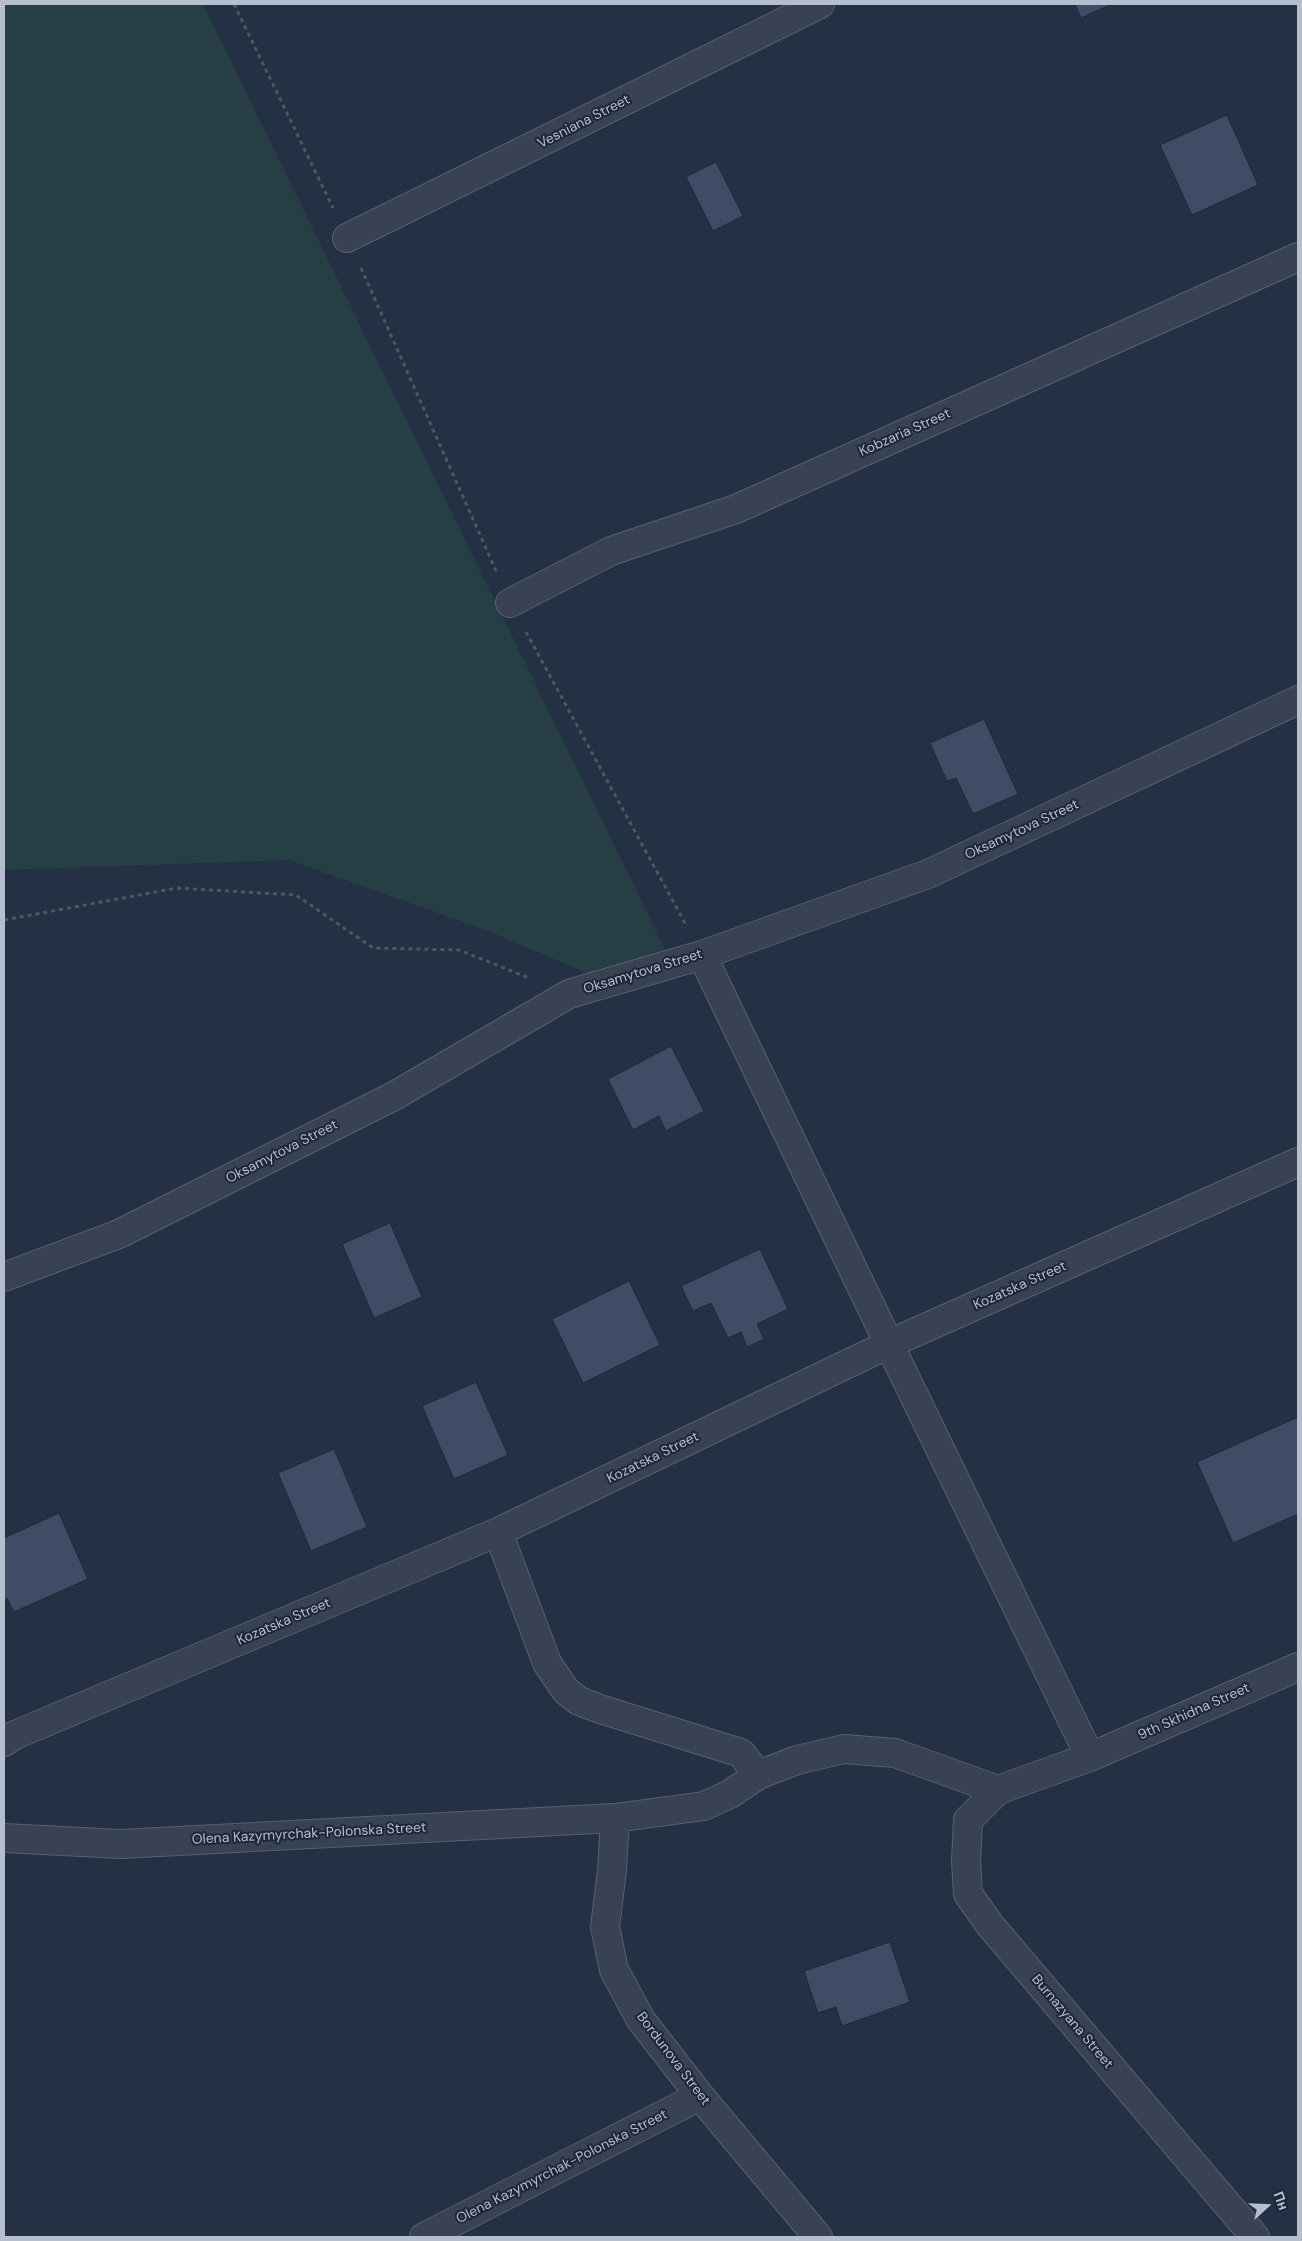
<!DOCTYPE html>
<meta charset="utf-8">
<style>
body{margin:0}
#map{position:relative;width:1302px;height:2241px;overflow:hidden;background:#243044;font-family:"DM Sans",sans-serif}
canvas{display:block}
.frame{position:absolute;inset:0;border:5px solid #b6bdcd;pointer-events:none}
.north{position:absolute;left:1242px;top:2181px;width:50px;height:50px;-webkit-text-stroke:4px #1d2739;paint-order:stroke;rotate:70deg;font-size:14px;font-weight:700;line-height:20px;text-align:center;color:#b6bdcd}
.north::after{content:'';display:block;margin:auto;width:18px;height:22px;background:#b6bdcd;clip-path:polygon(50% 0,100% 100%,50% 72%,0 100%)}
</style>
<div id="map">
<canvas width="1302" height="2241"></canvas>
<div class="frame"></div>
<div class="north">Пн</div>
</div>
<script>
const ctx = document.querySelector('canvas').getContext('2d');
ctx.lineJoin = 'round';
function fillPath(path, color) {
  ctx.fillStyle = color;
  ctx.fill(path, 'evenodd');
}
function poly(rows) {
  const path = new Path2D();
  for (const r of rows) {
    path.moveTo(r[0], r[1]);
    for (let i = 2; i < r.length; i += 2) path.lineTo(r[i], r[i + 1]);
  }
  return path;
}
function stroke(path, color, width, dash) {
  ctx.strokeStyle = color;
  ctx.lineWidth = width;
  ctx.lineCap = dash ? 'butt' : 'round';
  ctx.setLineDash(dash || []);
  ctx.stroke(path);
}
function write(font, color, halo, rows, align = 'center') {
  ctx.font = font + ' "DM Sans",sans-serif';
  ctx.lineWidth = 4;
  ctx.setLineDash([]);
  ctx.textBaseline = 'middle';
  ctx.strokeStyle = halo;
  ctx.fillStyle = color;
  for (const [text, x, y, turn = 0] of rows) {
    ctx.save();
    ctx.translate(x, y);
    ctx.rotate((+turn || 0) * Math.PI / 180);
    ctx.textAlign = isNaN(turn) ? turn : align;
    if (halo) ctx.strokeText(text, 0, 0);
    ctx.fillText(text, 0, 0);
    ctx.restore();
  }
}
fillPath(poly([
 [4,4,203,4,668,955,589,974,488,931,289,860,4,870]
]), '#263f45');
const building = poly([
 [1075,4,1112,4,1081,18,1075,4],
 [1227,115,1258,185,1192,215,1160,145,1227,115],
 [716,162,743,216,713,231,686,177,716,162],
 [984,719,1018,794,973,814,956,778,947,781,930,743,984,719],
 [671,1046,704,1111,666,1131,659,1116,633,1130,608,1079,671,1046],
 [390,1223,422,1297,374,1318,342,1244,390,1223],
 [760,1249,788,1309,757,1324,764,1339,747,1347,741,1332,728,1338,711,1303,693,1311,681,1286,760,1249],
 [629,1281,660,1345,583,1383,552,1319,629,1281],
 [476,1382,508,1455,454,1479,422,1406,476,1382],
 [1298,1417,1298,1514,1233,1543,1197,1462,1298,1417],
 [334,1449,367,1527,311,1551,278,1473,334,1449],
 [59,1513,88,1579,14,1612,7,1598,4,1600,4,1538,59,1513],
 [890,1942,910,2002,842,2026,836,2007,818,2013,804,1971,890,1942]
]);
fillPath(building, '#404c65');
stroke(building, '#1f293b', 1);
const minor = poly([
 [347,238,820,4],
 [510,603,611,551,736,509,1298,257],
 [702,955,889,1344,1090,1757],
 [4,1277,119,1234,394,1096,569,994,702,955,928,874,1298,700],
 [498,1532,547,1663,566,1691,579,1701,600,1709,741,1753,758,1775],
 [4,1742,15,1735,498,1532,889,1344,1298,1162],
 [998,1790,968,1820,966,1861,968,1894,990,1925,1255,2237],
 [615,1818,612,1870,605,1927,614,1970,641,2020,700,2096,818,2237],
 [4,1838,121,1844,615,1818,704,1806,730,1794,758,1775,797,1760,844,1749,895,1753,998,1790,1090,1757,1298,1667],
 [424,2237,700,2096]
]);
stroke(minor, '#576071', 30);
stroke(poly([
 [234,4,333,208],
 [361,268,497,573],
 [526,632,686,925],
 [4,920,177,888,296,895,373,948,459,950,529,978]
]), '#445c61', 3, [4, 4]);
stroke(minor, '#384253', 28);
write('14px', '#b6bdcd', '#1d2739', [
 ["Vesniana Street",584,122,-27],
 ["Kobzaria Street",905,433,-24],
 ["Oksamytova Street",1022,830,-25],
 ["Oksamytova Street",643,972,-17],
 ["Oksamytova Street",282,1152,-27],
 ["Kozatska Street",1020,1286,-24],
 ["Kozatska Street",653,1458,-26],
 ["Kozatska Street",284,1622,-23],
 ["9th Skhidna Street",1194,1712,-24],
 ["Olena Kazymyrchak-Polonska Street",309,1834,-3],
 ["Burnazyana Street",1072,2022,50],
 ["Bordunova Street",673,2059,53],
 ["Olena Kazymyrchak-Polonska Street",562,2167,-27]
]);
</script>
